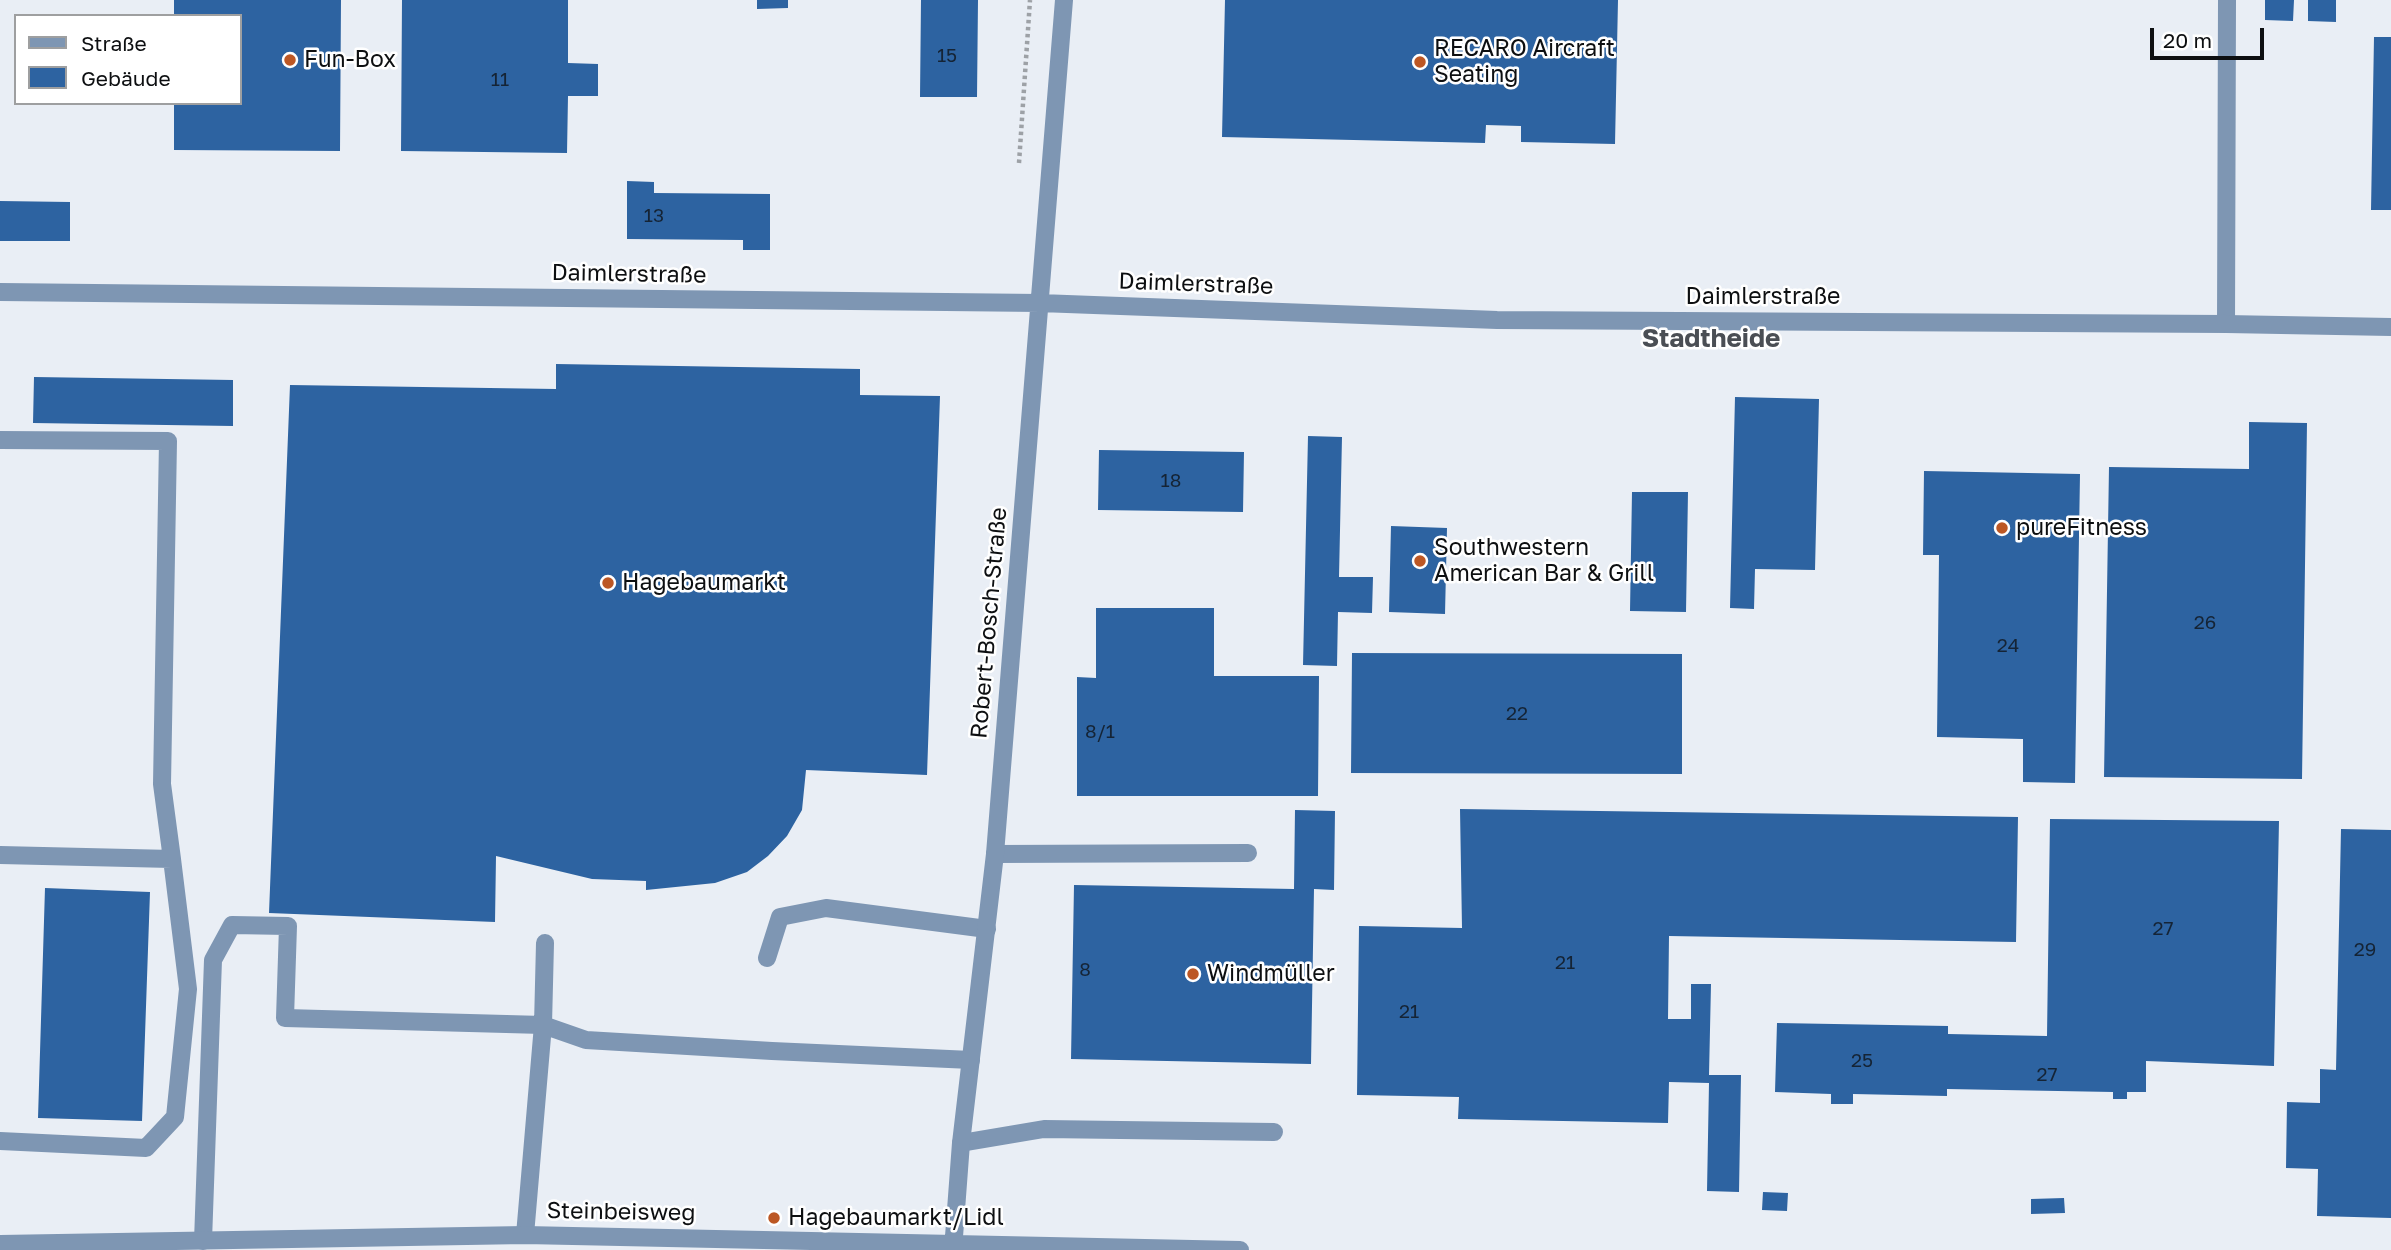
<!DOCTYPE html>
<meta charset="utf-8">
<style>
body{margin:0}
#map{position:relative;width:2391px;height:1250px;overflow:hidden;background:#e9eef5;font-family:"Golos Text",sans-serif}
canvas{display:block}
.legend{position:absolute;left:14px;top:14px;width:228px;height:91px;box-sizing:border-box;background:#fff;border:2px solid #9e9fa0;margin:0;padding:9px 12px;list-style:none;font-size:21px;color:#0d0f11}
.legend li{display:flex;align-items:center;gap:14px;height:35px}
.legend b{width:35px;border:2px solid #9e9fa0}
.scale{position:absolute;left:2150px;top:28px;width:114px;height:32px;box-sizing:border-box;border:4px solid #0d0f11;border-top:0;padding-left:9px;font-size:21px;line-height:24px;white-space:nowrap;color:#0d0f11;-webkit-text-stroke:5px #fff;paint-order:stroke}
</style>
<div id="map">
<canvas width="2391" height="1250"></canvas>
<ul class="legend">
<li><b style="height:9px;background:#7e96b3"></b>Straße</li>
<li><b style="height:19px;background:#2d63a1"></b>Gebäude</li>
</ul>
<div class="scale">20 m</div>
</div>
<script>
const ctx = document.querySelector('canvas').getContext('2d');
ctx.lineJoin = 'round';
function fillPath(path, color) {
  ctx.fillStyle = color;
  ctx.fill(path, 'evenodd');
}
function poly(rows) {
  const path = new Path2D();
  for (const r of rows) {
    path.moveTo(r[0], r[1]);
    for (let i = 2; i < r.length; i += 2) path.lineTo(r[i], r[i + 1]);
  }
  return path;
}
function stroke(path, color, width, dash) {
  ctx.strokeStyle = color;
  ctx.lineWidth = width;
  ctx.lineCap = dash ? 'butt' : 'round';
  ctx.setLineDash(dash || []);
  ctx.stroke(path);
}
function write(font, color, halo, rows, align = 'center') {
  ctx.font = font + ' "Golos Text",sans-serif';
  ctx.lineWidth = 5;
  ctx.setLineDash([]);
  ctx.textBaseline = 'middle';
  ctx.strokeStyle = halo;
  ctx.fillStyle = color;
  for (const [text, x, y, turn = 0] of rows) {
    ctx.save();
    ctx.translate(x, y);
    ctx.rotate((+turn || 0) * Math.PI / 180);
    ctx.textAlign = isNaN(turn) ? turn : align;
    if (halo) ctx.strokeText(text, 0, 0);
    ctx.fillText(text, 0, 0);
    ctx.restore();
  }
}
fillPath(poly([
 [174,0,341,0,340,151,174,150,174,103,240,103,240,16,174,16],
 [402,0,568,0,568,63,598,64,598,96,568,96,567,153,401,151],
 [757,0,788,0,788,8,757,9],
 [921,0,978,0,977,97,920,97],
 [1225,0,1618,0,1615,144,1521,142,1521,126,1486,125,1485,143,1222,137],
 [2265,0,2294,0,2293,21,2265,20],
 [2308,0,2336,0,2336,22,2308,21],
 [2374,37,2391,37,2391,210,2371,210],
 [627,181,654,182,654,193,770,194,770,250,743,250,743,240,627,239],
 [0,201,70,202,70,241,0,241],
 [556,364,860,369,860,395,940,396,927,775,806,770,802,810,787,836,768,856,747,872,715,883,646,890,646,881,592,879,496,856,495,922,269,913,290,385,556,389],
 [34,377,233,380,233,426,33,423],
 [1735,397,1819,399,1815,570,1755,569,1754,609,1730,608],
 [2249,422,2307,423,2302,779,2104,777,2109,467,2249,469],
 [1308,436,1342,437,1339,577,1373,577,1372,613,1338,612,1337,666,1303,665],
 [1099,450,1244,452,1243,512,1098,510],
 [1924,471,2080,474,2075,783,2023,782,2023,739,1937,737,1939,555,1923,555],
 [1632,492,1688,492,1686,612,1630,611],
 [1391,526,1447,528,1445,614,1389,612],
 [1096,608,1214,608,1214,676,1319,676,1318,796,1077,796,1077,677,1096,678],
 [1352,653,1682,654,1682,774,1351,773],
 [1460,809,2018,817,2016,942,1669,936,1668,1019,1691,1019,1691,984,1711,984,1709,1075,1741,1075,1739,1192,1707,1191,1709,1083,1669,1082,1668,1123,1458,1119,1459,1097,1357,1095,1359,926,1462,928],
 [1295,810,1335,811,1334,890,1314,889,1311,1064,1071,1059,1074,885,1294,889],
 [2050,819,2279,821,2274,1066,2146,1061,2146,1092,2127,1092,2127,1099,2113,1099,2113,1092,1947,1089,1947,1096,1853,1094,1853,1104,1831,1104,1831,1094,1775,1092,1777,1023,1948,1026,1948,1034,2047,1036],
 [2341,829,2391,830,2391,1218,2317,1216,2318,1169,2286,1168,2287,1102,2320,1103,2320,1069,2336,1070],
 [45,888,150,892,142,1121,38,1118],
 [1763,1192,1788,1193,1787,1211,1762,1210],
 [2064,1198,2065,1213,2031,1214,2031,1199]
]), '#2d63a1');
stroke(poly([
 [1019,163,1030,0]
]), '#9da1a6', 4.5, [3.5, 3.5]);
stroke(poly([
 [2226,324,2227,0],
 [0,440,168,441,162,784,172,859,0,855],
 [995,854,1248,853],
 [767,958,780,917,826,908,987,929],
 [0,1141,146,1148,175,1117,188,989,172,859],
 [961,1143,1044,1129,1274,1132],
 [525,1235,543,1025,545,943],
 [203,1241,213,960,232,925,288,926,285,1018,543,1025,586,1040,772,1051,971,1060]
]), '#7e96b3', 18);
stroke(poly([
 [0,292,1040,303,1497,320,2226,324,2391,327],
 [0,1244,525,1235,1240,1250],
 [953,1250,961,1143,995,854,1064,0]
]), '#7e96b3', 18);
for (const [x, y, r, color] of [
 [290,60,7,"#bc5724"],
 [1420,62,7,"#bc5724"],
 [2002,528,7,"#bc5724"],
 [1420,561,7,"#bc5724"],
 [608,583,7,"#bc5724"],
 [1193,974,7,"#bc5724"],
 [774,1218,7,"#bc5724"]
]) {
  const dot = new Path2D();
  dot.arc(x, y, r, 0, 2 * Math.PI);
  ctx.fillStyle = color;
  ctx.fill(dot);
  stroke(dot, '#fff', 2.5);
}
write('19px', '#152435', null, [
 ["15",947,56],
 ["11",500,80],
 ["13",654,216],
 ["18",1171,481],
 ["26",2205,623],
 ["24",2008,646],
 ["22",1517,714],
 ["8/1",1100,732],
 ["27",2163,929],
 ["29",2365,950],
 ["21",1565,963],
 ["8",1085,970],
 ["21",1409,1012],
 ["25",1862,1061],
 ["27",2047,1075]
]);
write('23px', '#0d0f11', '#fff', [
 ["RECARO Aircraft",1434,49],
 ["Seating",1434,75],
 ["Fun-Box",304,60],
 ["pureFitness",2016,528],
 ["Southwestern",1434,548],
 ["American Bar & Grill",1434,574],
 ["Hagebaumarkt",622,583],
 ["Windmüller",1207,974],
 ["Hagebaumarkt/Lidl",788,1218]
], 'left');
write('23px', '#0d0f11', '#fff', [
 ["Daimlerstraße",629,274,1],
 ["Daimlerstraße",1196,284,2],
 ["Daimlerstraße",1763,297],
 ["Robert-Bosch-Straße",989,623,-85],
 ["Steinbeisweg",621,1212,1]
]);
write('bold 26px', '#4a4e54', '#fff', [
 ["Stadtheide",1711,339]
]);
</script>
